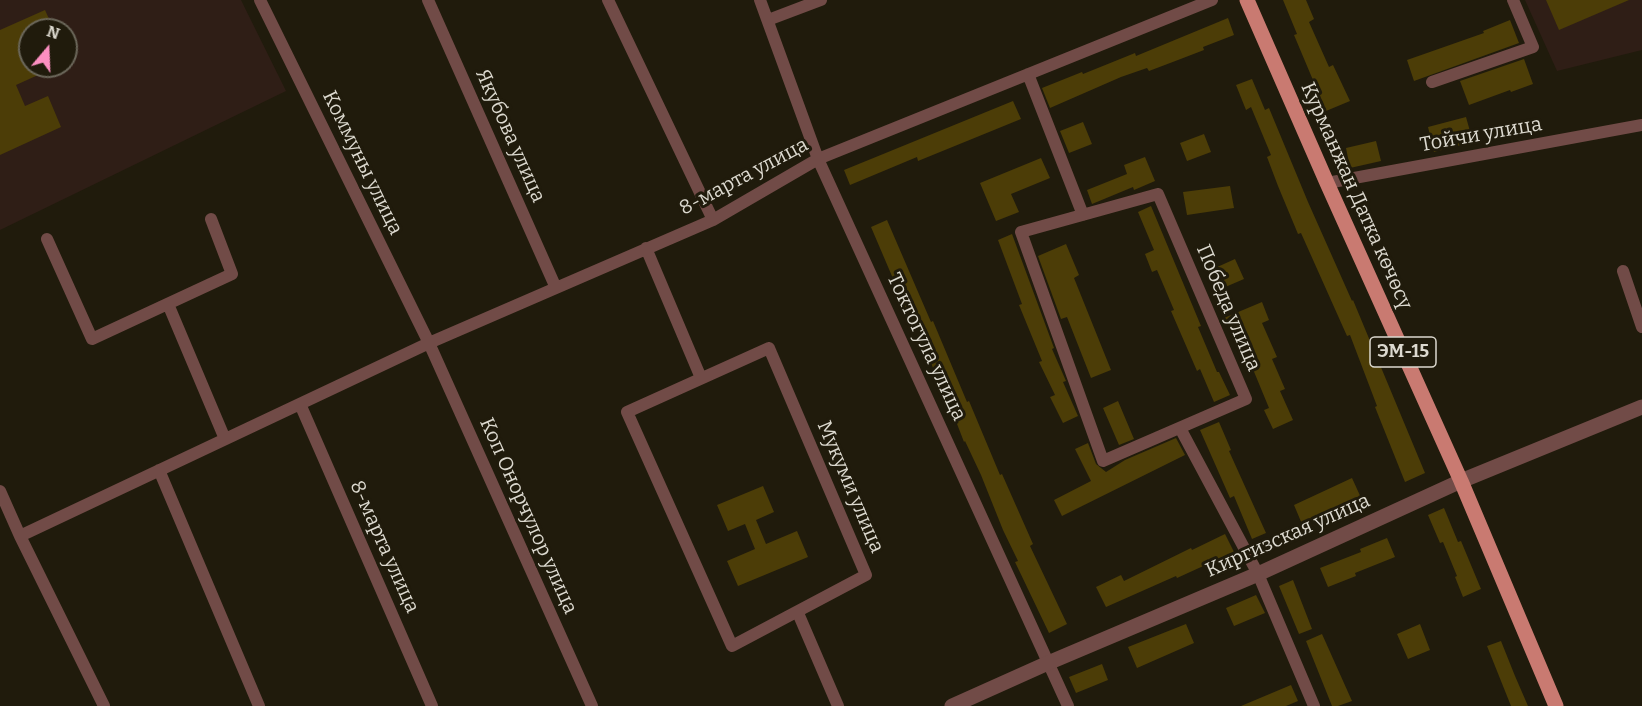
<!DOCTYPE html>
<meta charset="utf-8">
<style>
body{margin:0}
#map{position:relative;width:1642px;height:706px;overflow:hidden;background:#201b0c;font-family:Bitter,serif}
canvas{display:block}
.north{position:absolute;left:18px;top:18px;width:60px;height:60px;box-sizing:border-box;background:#201b0c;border:2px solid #6b675a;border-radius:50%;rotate:19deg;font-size:16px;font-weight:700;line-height:24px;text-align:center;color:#dcd9cf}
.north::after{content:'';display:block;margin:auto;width:21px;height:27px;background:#fc8fc1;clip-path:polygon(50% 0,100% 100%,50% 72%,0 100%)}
</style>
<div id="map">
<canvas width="1642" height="706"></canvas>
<div class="north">N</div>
</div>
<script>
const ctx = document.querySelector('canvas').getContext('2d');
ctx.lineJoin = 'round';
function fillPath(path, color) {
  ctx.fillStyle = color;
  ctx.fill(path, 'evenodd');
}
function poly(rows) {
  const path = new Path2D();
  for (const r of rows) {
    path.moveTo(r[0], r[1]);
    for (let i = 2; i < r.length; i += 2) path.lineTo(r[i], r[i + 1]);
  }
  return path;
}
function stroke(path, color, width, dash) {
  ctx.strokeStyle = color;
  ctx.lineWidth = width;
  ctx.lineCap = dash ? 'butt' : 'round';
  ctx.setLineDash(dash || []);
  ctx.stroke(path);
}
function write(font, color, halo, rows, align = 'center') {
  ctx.font = font + ' Bitter,serif';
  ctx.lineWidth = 6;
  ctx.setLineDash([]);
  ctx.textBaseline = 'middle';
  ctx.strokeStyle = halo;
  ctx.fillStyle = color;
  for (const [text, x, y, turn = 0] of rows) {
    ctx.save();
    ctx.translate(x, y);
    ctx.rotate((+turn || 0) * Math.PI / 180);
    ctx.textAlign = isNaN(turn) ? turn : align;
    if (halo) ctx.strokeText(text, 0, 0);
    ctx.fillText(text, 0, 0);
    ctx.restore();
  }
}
fillPath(poly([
 [0,0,241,0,286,91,0,230],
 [30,30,66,30,66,66,30,66],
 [1525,0,1642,0,1642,50,1557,71]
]), '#2f1e16');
fillPath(poly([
 [1283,0,1306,0,1314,19,1309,22,1329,67,1333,65,1350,101,1326,111,1294,35,1297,34],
 [1546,0,1629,0,1559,30],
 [45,10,54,30,30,30,30,66,58,66,16,85,25,106,48,96,61,127,0,155,0,30],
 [1228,18,1234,35,1203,47,1204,50,1178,60,1149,71,1147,68,1121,77,1050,108,1042,88,1082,72,1083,74,1135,53,1136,56],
 [1510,20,1519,43,1414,81,1407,60,1484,33,1483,31],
 [1524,59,1533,84,1511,92,1510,90,1469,105,1460,81],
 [1252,79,1265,110,1269,108,1308,202,1352,301,1353,300,1425,473,1405,482,1375,407,1377,406,1350,335,1347,336,1301,233,1298,234,1278,186,1267,157,1271,155,1251,107,1246,110,1236,85],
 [1013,101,1021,119,918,161,917,157,850,185,844,170],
 [1466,117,1473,142,1434,152,1428,127],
 [1083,122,1092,144,1069,153,1060,131],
 [1204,134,1211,152,1187,161,1180,143],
 [1376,141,1381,161,1350,168,1346,148],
 [1145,157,1155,181,1134,190,1133,187,1092,204,1087,190,1127,174,1124,165],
 [1041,158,1050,178,1011,194,1019,212,996,221,980,183],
 [1230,186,1234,208,1187,215,1183,192],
 [1151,206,1201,326,1198,327,1217,372,1219,372,1230,395,1214,402,1200,369,1197,371,1171,311,1174,310,1157,270,1152,272,1145,254,1154,250,1138,212],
 [887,220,931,322,933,321,967,402,969,401,1000,475,1002,474,1033,544,1030,546,1067,624,1049,633,1015,562,1018,561,1003,530,981,475,965,441,964,442,937,372,935,373,915,322,912,323,871,227],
 [1012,234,1054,348,1052,349,1066,381,1063,382,1078,416,1063,423,1050,397,1055,395,1039,362,1042,361,1019,305,1022,304,998,240],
 [1066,244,1079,275,1074,278,1111,370,1091,378,1067,317,1061,319,1038,256],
 [1235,259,1244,279,1223,288,1215,268],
 [1262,302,1269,320,1262,323,1277,357,1272,359,1285,389,1280,391,1293,420,1273,429,1264,410,1269,408,1238,333,1232,336,1224,318],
 [1118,401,1134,439,1119,445,1103,408],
 [1219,422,1231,450,1229,451,1266,533,1252,539,1234,496,1230,498,1200,430],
 [1176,438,1185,455,1062,516,1054,500,1091,481,1075,449,1088,443,1096,464,1106,472,1125,460],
 [1352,478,1362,500,1302,524,1294,505],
 [763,486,774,512,756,520,766,544,797,531,808,557,738,586,727,561,755,549,745,524,728,531,717,505],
 [1444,508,1458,542,1461,541,1481,589,1463,597,1455,577,1457,576,1443,542,1440,543,1428,515],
 [1225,534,1234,552,1177,578,1176,576,1106,607,1096,587,1121,575,1124,581,1191,548,1192,550],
 [1387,538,1395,557,1355,573,1356,576,1328,587,1320,568,1361,552,1360,549],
 [1293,580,1312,629,1299,634,1279,586],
 [1256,595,1265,613,1234,626,1226,608],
 [1186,624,1194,643,1137,668,1128,647],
 [1420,624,1430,650,1408,659,1397,634],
 [1322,634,1352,701,1338,706,1332,706,1306,641],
 [1501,641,1515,676,1528,706,1511,706,1487,646],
 [1102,664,1108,680,1076,693,1069,677],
 [1291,685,1298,701,1286,706,1241,706]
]), '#4c3d07');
stroke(poly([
 [260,0,429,343,592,706],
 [428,0,556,288],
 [608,0,713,220],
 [760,0,818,159,1068,706],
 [768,20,821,0],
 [1028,74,1083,215],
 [1432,82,1533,47,1513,0],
 [1327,183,1642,125],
 [1158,194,1246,399,1103,461,1021,232,1158,194],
 [47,239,92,339,232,274,211,219],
 [646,248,701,378],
 [1623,271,1642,327],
 [168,304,225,439],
 [769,348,866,575,732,646,627,412,769,348],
 [300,404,432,706],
 [1180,428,1258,574,1314,706],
 [159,470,259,706],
 [0,491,20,536,104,706],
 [20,536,429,343,713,220,818,159,1212,0],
 [798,613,838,706]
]), '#714b47', 12);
stroke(poly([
 [952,706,1048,663,1258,574,1461,481,1642,407]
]), '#714b47', 15);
stroke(poly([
 [1247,0,1327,183,1461,481,1556,706]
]), '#c97a71', 15);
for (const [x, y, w] of [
 [1403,352,66]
]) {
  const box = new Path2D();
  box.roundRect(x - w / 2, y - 15, w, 30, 4.5);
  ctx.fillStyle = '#201b0c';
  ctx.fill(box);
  stroke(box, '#dcd9cf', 1.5);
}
write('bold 18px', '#dcd9cf', null, [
 ["ЭМ-15",1403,352]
]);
write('20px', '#dcd9cf', '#201b0c', [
 ["Тойчи улица",1481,135,-10],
 ["Якубова улица",510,136,66],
 ["Коммуны улица",362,163,64],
 ["8-марта улица",744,177,-28],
 ["Курманжан Датка көчөсү",1356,196,66],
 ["Победа улица",1228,308,67],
 ["Токтогула улица",926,347,65],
 ["Мукуми улица",850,487,67],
 ["Коп Онорчулор улица",528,516,66],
 ["Киргизская улица",1288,536,-24],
 ["8-марта улица",384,547,66]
]);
</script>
